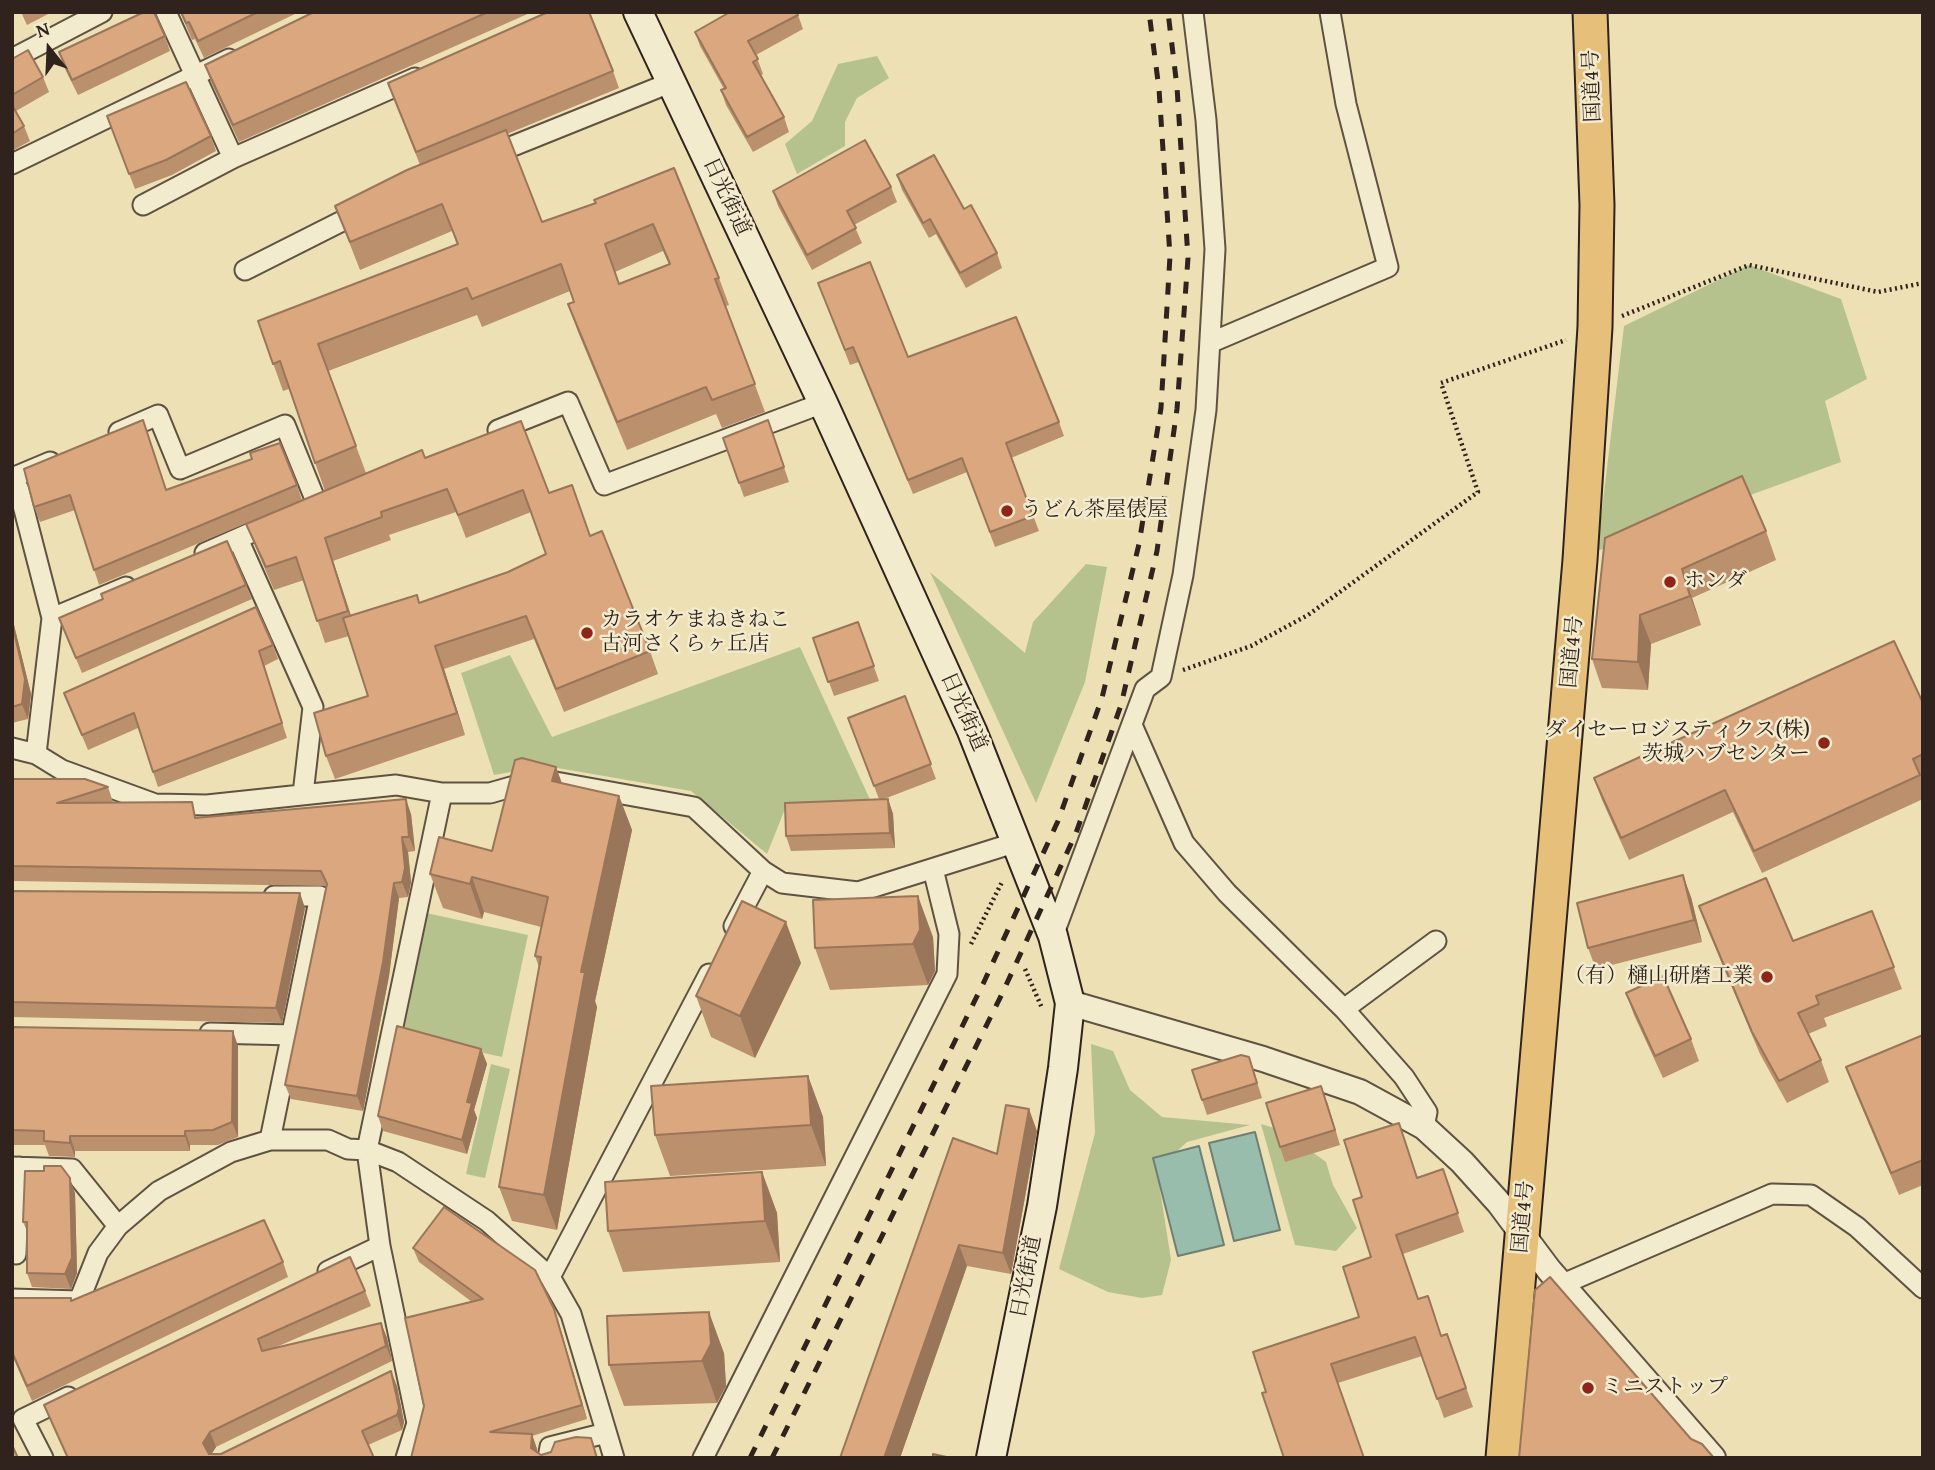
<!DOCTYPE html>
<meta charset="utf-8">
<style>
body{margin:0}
#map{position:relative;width:1935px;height:1470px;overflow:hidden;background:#ece0b4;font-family:"Gentium Book Plus",serif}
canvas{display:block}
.frame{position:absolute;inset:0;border:14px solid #30221c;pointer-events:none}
.north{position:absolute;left:14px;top:14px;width:70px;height:70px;-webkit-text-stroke:5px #f3ebce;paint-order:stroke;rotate:342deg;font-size:19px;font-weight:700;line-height:28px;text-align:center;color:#30221c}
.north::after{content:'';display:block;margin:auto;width:24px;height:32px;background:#30221c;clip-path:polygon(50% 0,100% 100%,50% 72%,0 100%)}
</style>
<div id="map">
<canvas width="1935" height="1470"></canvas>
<div class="frame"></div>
<div class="north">N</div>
</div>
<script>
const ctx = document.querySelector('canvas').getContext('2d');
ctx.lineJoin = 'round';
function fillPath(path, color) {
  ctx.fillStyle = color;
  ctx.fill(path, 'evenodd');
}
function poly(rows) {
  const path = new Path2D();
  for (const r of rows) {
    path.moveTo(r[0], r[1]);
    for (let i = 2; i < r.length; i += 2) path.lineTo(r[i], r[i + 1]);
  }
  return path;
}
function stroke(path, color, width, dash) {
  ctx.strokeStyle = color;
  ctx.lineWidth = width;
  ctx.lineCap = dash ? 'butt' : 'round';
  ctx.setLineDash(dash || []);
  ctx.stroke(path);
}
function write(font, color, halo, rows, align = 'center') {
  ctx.font = font + ' "Gentium Book Plus","Noto Serif JP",serif';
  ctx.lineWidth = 5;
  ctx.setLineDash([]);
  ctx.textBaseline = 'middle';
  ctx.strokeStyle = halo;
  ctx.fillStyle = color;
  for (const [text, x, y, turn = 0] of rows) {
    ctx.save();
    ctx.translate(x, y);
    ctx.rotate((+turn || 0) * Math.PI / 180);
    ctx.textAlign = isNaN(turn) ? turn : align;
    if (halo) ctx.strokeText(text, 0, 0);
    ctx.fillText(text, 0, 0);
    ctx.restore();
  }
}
fillPath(poly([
 [877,56,889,78,857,98,845,122,845,146,797,174,785,144,812,121,838,64],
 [1749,265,1841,299,1867,379,1825,401,1841,462,1597,551,1624,326],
 [1086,564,1107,567,1085,682,1036,803,930,572,1025,653,1033,622],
 [800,647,872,804,785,809,767,854,691,791,546,766,494,775,461,673,510,655,552,737],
 [426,913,528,935,502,1057,400,1035],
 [1091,1044,1113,1051,1130,1090,1162,1117,1250,1125,1187,1142,1157,1170,1171,1260,1162,1295,1142,1298,1108,1292,1059,1269,1095,1133],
 [491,1064,510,1069,485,1178,466,1174],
 [1261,1124,1284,1131,1326,1162,1333,1185,1357,1228,1336,1251,1295,1245]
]), '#b6c28e');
const water = poly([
 [1255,1132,1280,1230,1234,1241,1209,1143,1255,1132],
 [1199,1146,1224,1245,1178,1256,1153,1158,1199,1146]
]);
fillPath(water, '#99bdac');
stroke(water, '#6f7f72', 2);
const minor = poly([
 [166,12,233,158],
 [12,59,102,12],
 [488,156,672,82],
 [12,164,229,59],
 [143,205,233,158,415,78],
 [245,270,364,210],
 [1212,342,1388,267,1346,104,1330,12],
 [498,430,568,402,604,485,823,403],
 [119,432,158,415,180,469,285,425,317,504],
 [12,478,50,462],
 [12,478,19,490,52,618,36,754],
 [238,539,313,707,303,794],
 [205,553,273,523],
 [52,618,126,587],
 [1132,725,1184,843,1227,893,1344,1009,1404,1077,1427,1112,1424,1127],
 [12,748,36,754,62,770,155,804,207,805,396,785,442,793,490,793,539,779,694,807,763,871,782,883,858,892,1017,842],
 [734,926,763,871],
 [1053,936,1145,689,1161,677,1183,575,1206,410,1215,249,1206,120,1193,12],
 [1344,1009,1436,941],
 [210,1033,293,1035],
 [270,1140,328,1140,348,1149,367,1150,398,1162,487,1221,550,1277,571,1314,614,1458],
 [12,1167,72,1169,118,1226,159,1191,231,1152,270,1140,320,896,274,896],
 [16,1254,19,1167],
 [328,1271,380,1246],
 [550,1277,709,974],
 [1563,1284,1772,1194,1811,1195,1857,1227,1923,1288],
 [12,1299,79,1301,98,1253,118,1226],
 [43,1458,23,1419,68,1397],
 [406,1458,417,1423,380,1246,367,1150,442,793],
 [548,1458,550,1447,606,1433],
 [703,1458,947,974,949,934,933,869]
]);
const tertiary = poly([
 [1070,1003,1263,1059,1360,1092,1424,1127,1462,1162,1499,1203,1549,1270,1713,1458]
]);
const secondary = poly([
 [638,12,823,403,972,731,1053,936,1070,1003,1063,1068,1042,1206,991,1458]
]);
const trunk = poly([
 [1503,1458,1580,560,1595,327,1597,205,1590,12]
]);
stroke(minor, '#5f5242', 23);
stroke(tertiary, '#5f5242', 28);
stroke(secondary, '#30221c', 32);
stroke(trunk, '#30221c', 37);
stroke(poly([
 [1622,316,1749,265,1878,292,1923,283],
 [1183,670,1251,646,1308,615,1478,492,1441,383,1566,340],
 [971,944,1003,880],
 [1025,969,1042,1008]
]), '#30221c', 4.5, [2, 3.5]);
stroke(minor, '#f3ebce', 19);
stroke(tertiary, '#f3ebce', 24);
stroke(secondary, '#f3ebce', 28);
stroke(trunk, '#e6c07a', 33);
stroke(poly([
 [750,1458,983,984,1058,821,1102,698,1139,544,1161,408,1170,256,1159,89,1149,12],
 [772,1458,1002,994,1076,833,1121,705,1157,551,1177,409,1188,258,1177,87,1168,12]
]), '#30221c', 5, [12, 12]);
fillPath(poly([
 [21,12,52,12,27,25],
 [180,12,299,12,204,58,195,39,192,40],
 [314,12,532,12,239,142,211,82,205,65],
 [798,15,803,29,756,55,763,74,761,75,784,117,789,132,753,152,726,105,721,90,724,89,700,46,695,32],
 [165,36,170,51,78,95,64,67,59,52],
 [12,59,43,77,49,92,16,111,24,126,30,141,12,151],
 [613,71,619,88,507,134,542,222,596,203,674,168,719,278,729,305,726,306,765,412,722,428,716,414,627,450,578,332,568,304,574,302,570,291,482,327,477,315,328,371,366,473,325,491,289,389,283,391,258,321,457,245,452,231,360,270,335,206,420,165,388,83],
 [663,251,669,264,619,284,615,272],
 [107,116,211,136,216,151,172,175,135,189],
 [897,175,964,209,997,253,1002,268,966,288,936,234,929,238,902,190],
 [891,187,897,202,854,225,862,243,812,270,778,206,773,191],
 [818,283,908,357,1059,422,1064,436,1011,458,1039,531,995,547,967,472,913,494,859,362,850,365],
 [143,420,166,490,297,485,302,500,99,585,75,510,40,522,34,507],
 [768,420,789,482,744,497,723,438],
 [425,458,549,493,591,536,650,651,658,674,564,712,534,639,444,669,465,735,335,779,326,756,368,696,349,636,325,643,304,580,274,590,255,546,246,524],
 [456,512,466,538,531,512,546,554,508,572,419,603,351,615,333,561,391,540,389,535],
 [1766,531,1776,560,1692,598,1701,625,1651,644,1648,690,1602,688,1592,659,1605,538],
 [246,585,252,599,82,673,59,618],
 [12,617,31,694,28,719,12,723],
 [858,622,879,681,834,696,813,638],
 [273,645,278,659,264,666,287,738,158,787,138,728,88,750,64,693],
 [905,696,936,779,884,799,888,799,893,814,895,848,791,851,786,836,879,799,848,718],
 [1923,703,1923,799,1762,873,1733,812,1629,860,1602,800,1594,778],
 [556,767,562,783,619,796,632,830,595,1001,597,1007,557,1230,512,1221,499,1187,539,967,535,956,541,927,484,912,482,919,443,908,430,874,492,851],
 [12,779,108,787,113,802,109,803,197,818,411,814,415,851,408,852,411,882,408,897,399,898,389,976,363,1111,291,1099,285,1085,326,886,12,881],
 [12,891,305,908,282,1023,12,1017],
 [1691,897,1702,942,1596,969,1588,948],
 [1699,906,1793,941,1872,911,1902,989,1824,1018,1827,1026,1808,1034,1821,1060,1829,1082,1787,1103,1760,1054,1707,928],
 [933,937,935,971,928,985,830,990,815,948],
 [801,963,755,1058,711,1037,696,996],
 [1626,993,1691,1039,1699,1061,1663,1078,1634,1015],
 [12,1027,238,1046,238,1137,218,1145,190,1145,190,1151,75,1151,75,1157,49,1156,45,1145,12,1145],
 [1923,1035,1923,1185,1899,1195,1854,1089,1846,1067],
 [481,1049,487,1064,474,1110,477,1118,467,1154,383,1131,378,1116],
 [1254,1072,1262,1098,1207,1115,1202,1100],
 [808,1076,823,1117,826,1166,670,1176,655,1135],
 [1327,1101,1340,1145,1285,1162,1280,1147],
 [1399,1123,1417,1177,1443,1169,1464,1232,1403,1254,1418,1299,1428,1296,1441,1336,1447,1334,1473,1407,1444,1418,1422,1356,1338,1383,1266,1392,1359,1317,1371,1257,1362,1197],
 [1037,1131,1011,1274,967,1266,900,1458,840,1458,997,1154],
 [762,1172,777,1213,780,1262,623,1272,608,1231],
 [75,1193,77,1273,71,1289,32,1287,27,1273,27,1231,23,1222],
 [413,1248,559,1324,587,1419,532,1436,537,1449,537,1452,541,1455,598,1458,411,1458,472,1302,419,1262],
 [283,1262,288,1277,32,1401,12,1355,12,1298,72,1301],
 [365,1291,371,1306,274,1348,381,1323,387,1338,392,1361,216,1447,211,1454,221,1454,397,1386,404,1422,402,1430,368,1445,374,1458,67,1458,44,1405],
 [724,1353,726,1386,717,1403,624,1406,609,1365]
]), '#bb906d');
fillPath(poly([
 [325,538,333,561,356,633,348,611],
 [1682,569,1692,598,1701,625,1690,596],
 [1640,615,1651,644,1648,690,1638,662],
 [12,617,31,694,28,719,22,704],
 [435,646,444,669,465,735,457,713],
 [556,767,568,802,552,781],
 [619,796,632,830,595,1001,597,1007,557,1230,544,1195,581,972],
 [406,799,411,814,415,851,409,837],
 [888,799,893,814,895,848,890,833],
 [402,837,408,852,411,882,408,897,402,882],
 [1683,875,1691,897,1702,942,1694,920],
 [472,877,484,912,482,919,470,884],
 [394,883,399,898,389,976,363,1111,357,1096],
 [300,893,305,908,282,1023,276,1008],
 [918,896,933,937,935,971,928,985,913,944],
 [786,922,801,963,755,1058,740,1016],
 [233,1031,238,1046,238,1137,232,1122],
 [481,1049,487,1064,474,1110,477,1118,467,1154,462,1140,467,1102],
 [808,1076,823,1117,826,1166,811,1125],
 [1029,1109,1037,1131,1011,1274,1003,1253],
 [185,1131,190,1145,190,1151,185,1136],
 [70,1136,75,1151,75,1157,70,1143],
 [762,1172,777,1213,780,1262,765,1221],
 [70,1178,75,1193,77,1273,71,1289,65,1274],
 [959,1245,967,1266,900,1458,884,1458],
 [554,1309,559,1324,587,1419,582,1405],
 [709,1312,724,1353,726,1386,717,1403,702,1361],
 [381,1323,387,1338,392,1361,386,1346],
 [391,1371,397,1386,404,1422,402,1430,397,1415],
 [210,1432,216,1447,209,1458,203,1443],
 [532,1434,537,1449,537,1458,531,1448]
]), '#997559');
const building = poly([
 [144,12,154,12,165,36,72,80,59,52,144,12],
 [181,12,258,12,198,41,189,22,186,23,181,12],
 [314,12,488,12,233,125,205,65,314,12],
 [548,12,589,12,613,71,416,152,388,83,548,12],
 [730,12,796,12,798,15,748,41,758,59,753,62,784,117,747,137,721,90,726,88,695,32,730,12],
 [28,50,43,77,12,95,12,59,28,50],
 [186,82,211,136,166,160,129,174,107,116,186,82],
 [12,105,24,126,12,134,12,105],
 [506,130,542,222,596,203,594,200,674,168,719,278,715,279,755,384,712,400,706,387,617,422,568,304,574,302,561,264,472,299,467,288,318,344,356,446,315,463,280,361,273,364,258,321,458,244,442,204,350,242,335,206,407,170,506,130],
 [653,224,670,264,619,284,605,244,653,224],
 [865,140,891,187,847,211,856,228,807,255,773,191,865,140],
 [934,155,964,209,971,205,997,253,960,273,930,219,923,223,897,175,934,155],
 [870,262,908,357,1016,317,1059,422,1006,443,1033,516,990,532,962,458,908,480,853,347,845,350,818,283,870,262],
 [143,420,166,490,252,459,250,453,280,443,297,485,94,570,70,495,34,507,24,469,143,420],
 [768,420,784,467,739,483,723,438,768,420],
 [521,421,549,493,572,485,590,536,602,531,650,651,556,689,526,616,435,646,457,713,326,756,314,713,368,696,343,618,417,595,419,603,508,572,546,554,523,490,458,515,447,489,381,512,382,517,325,538,348,611,317,621,296,557,266,567,246,524,422,450,425,458,521,421],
 [1742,476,1766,531,1682,569,1690,596,1640,615,1638,662,1592,659,1605,538,1742,476],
 [227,541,246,585,76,658,59,618,103,599,101,594,227,541],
 [256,607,273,645,259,651,282,723,153,772,134,713,82,735,64,693,256,607],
 [858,622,874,666,828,682,813,638,858,622],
 [12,623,25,679,22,704,12,707,12,623],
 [1894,641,1923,703,1923,754,1913,759,1920,775,1754,851,1725,790,1621,838,1594,778,1894,641],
 [905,696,931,764,874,786,848,718,905,696],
 [522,758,556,767,552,781,619,796,581,972,585,972,544,1195,499,1187,541,957,535,956,548,897,472,877,470,884,430,874,439,837,492,851,515,760,522,758],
 [12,779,85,779,108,787,57,803,192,802,195,818,406,799,409,837,402,837,405,868,402,882,394,883,383,962,357,1096,285,1085,327,884,321,871,12,866,12,779],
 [888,799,890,833,786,836,785,803,888,799],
 [1683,875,1694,920,1588,948,1577,903,1683,875],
 [1766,878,1793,941,1872,911,1894,967,1816,996,1819,1004,1798,1013,1821,1060,1779,1081,1752,1032,1699,906,1766,878],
 [12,891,300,893,276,1008,12,1002,12,891],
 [918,896,920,930,913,944,815,948,813,900,918,896],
 [742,901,786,922,740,1016,696,996,742,901],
 [1663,976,1691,1039,1655,1056,1626,993,1663,976],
 [397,1026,481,1049,467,1102,472,1103,462,1140,378,1116,397,1026],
 [12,1027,233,1031,232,1122,213,1130,185,1131,185,1136,70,1136,70,1143,44,1141,44,1131,12,1130,12,1027],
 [1923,1035,1923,1160,1891,1173,1846,1067,1923,1035],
 [1241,1055,1249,1057,1257,1083,1202,1100,1192,1070,1241,1055],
 [808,1076,811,1125,655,1135,651,1086,808,1076],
 [1321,1086,1335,1130,1280,1147,1266,1103,1321,1086],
 [1006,1105,1029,1109,1003,1253,959,1245,884,1458,840,1458,953,1138,997,1154,1006,1105],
 [1399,1123,1417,1178,1443,1169,1458,1213,1396,1235,1418,1299,1428,1296,1441,1336,1447,1334,1466,1388,1437,1399,1415,1337,1331,1364,1364,1458,1284,1458,1262,1393,1266,1392,1253,1352,1359,1317,1343,1267,1371,1257,1353,1200,1362,1197,1344,1140,1399,1123],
 [44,1166,61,1166,70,1178,72,1258,65,1274,27,1273,27,1222,23,1222,25,1171,44,1171,44,1166],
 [762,1172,765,1221,608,1231,605,1182,762,1172],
 [444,1207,535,1270,554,1309,582,1405,490,1432,532,1434,531,1448,541,1455,551,1452,555,1442,576,1437,591,1438,597,1458,411,1458,424,1406,405,1318,483,1299,413,1248,444,1207],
 [264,1220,283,1262,27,1386,12,1352,12,1298,71,1298,71,1301,264,1220],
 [350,1257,365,1291,258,1339,262,1351,381,1323,386,1346,210,1432,203,1443,209,1454,221,1454,391,1371,399,1408,397,1415,362,1431,374,1458,68,1458,44,1405,350,1257],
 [1550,1277,1691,1439,1702,1444,1714,1458,1519,1458,1535,1290,1550,1277],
 [709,1312,711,1344,702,1361,609,1365,607,1316,709,1312],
 [12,1445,18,1458,12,1458,12,1445],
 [933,1454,951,1458,933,1458,933,1454]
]);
fillPath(building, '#daa77f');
stroke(building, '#997559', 2);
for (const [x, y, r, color] of [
 [1007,511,7,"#8f2418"],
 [1670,582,7,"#8f2418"],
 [587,633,7,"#8f2418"],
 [1824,743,7,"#8f2418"],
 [1767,977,7,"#8f2418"],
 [1588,1388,7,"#8f2418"]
]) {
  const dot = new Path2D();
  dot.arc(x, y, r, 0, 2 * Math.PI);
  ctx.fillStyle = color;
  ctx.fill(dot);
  stroke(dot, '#f3ebce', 2.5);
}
write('21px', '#30221c', '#f3ebce', [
 ["国道4号",1593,86,-92],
 ["日光街道",726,197,65],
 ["国道4号",1573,652,-85],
 ["日光街道",963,712,66],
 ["国道4号",1524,1217,-85],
 ["日光街道",1027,1277,-79]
]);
write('21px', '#30221c', '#f3ebce', [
 ["うどん茶屋俵屋",1021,511],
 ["ホンダ",1684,582],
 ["カラオケまねきねこ",601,621],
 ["古河さくらヶ丘店",601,645],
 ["ダイセーロジスティクス(株)",1810,731,"right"],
 ["茨城ハブセンター",1810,755,"right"],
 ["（有）樋山研磨工業",1753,977,"right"],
 ["ミニストップ",1602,1388]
], 'left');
</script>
